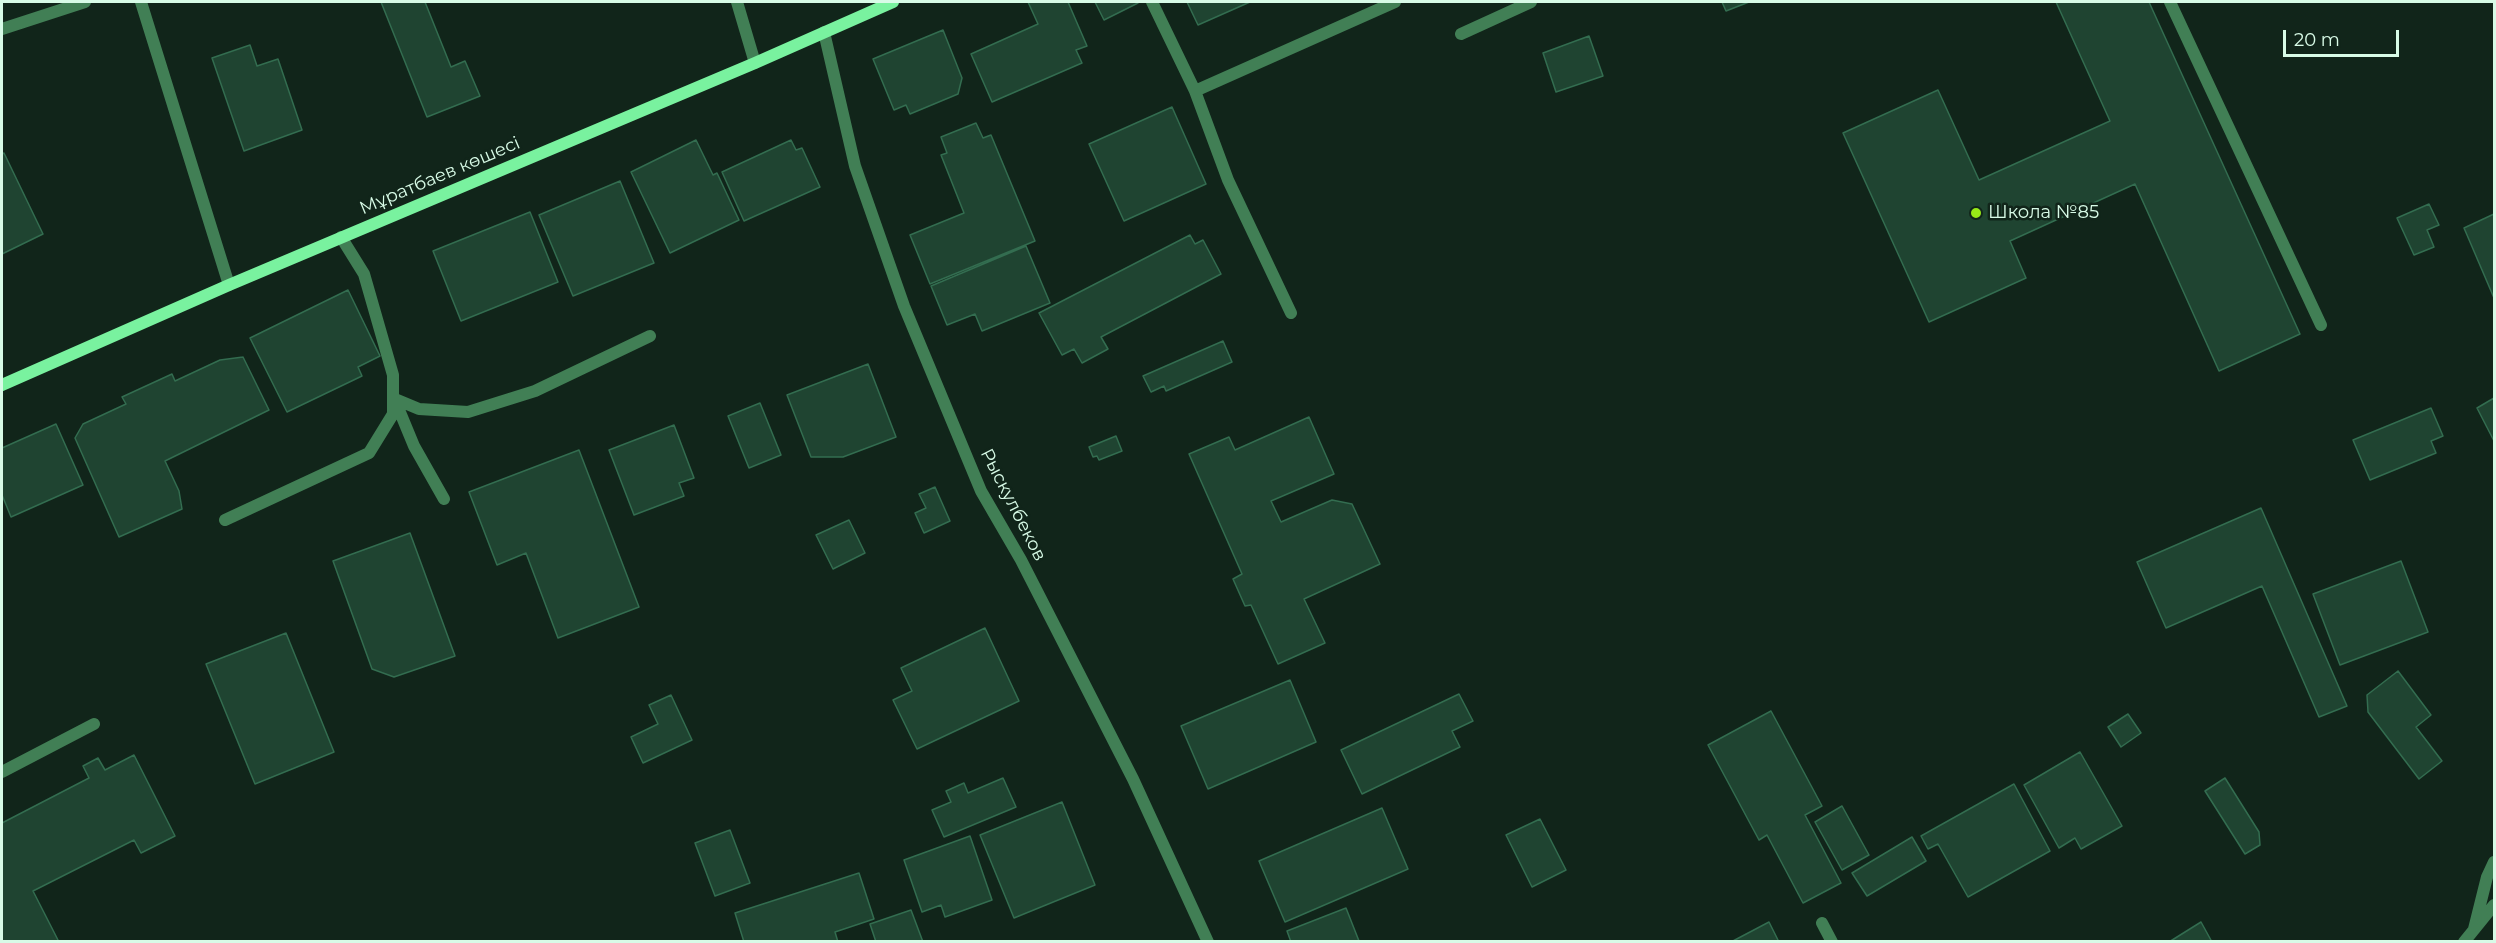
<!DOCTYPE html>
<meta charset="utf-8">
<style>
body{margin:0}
#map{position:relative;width:2496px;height:943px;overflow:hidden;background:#11251a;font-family:Montserrat,sans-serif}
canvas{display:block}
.frame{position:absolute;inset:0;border:3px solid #d8fbe7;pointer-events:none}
.scale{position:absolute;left:2283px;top:30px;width:116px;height:27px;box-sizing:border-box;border:3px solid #d8fbe7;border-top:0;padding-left:8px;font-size:18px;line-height:21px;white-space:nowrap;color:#d8fbe7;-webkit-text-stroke:4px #11251a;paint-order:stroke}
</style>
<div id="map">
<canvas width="2496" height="943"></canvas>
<div class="frame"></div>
<div class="scale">20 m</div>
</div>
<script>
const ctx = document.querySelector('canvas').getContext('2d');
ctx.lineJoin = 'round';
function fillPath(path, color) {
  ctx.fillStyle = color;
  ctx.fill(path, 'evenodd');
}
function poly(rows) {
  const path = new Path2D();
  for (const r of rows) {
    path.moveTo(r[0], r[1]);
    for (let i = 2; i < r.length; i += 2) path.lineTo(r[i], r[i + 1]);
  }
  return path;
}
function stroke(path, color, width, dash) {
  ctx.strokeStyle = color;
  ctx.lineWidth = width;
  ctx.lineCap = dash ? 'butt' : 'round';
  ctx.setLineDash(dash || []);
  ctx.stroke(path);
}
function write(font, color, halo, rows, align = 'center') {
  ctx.font = font + ' Montserrat,sans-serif';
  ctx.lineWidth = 5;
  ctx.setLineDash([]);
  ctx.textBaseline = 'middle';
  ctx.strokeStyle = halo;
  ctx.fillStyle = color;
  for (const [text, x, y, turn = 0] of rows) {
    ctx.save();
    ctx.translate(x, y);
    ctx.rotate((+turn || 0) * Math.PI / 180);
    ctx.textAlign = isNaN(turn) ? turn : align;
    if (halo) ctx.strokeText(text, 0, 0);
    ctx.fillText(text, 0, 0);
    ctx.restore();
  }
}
const building = poly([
 [381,2,425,2,451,67,465,61,480,96,427,117,381,2],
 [1028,2,1068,2,1087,46,1076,50,1082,63,992,102,971,54,1038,24,1028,2],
 [1095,2,1137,2,1138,3,1104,20,1095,2],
 [1187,2,1250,2,1198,25,1187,2],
 [1722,2,1749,2,1726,11,1722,2],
 [2056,2,2149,2,2300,334,2219,371,2135,184,2010,241,2026,278,1929,322,1843,133,1938,90,1979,180,2110,121,2056,2],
 [943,30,962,78,958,94,910,114,906,105,894,110,873,59,943,30],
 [1589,36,1603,76,1556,92,1543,53,1589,36],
 [250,45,257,66,278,59,302,130,244,151,212,58,250,45],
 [1172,107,1206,184,1124,221,1089,144,1172,107],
 [976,123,983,138,991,135,1035,241,930,284,910,235,964,213,941,155,947,153,941,137,976,123],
 [696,140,713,175,717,173,739,220,670,253,631,172,696,140],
 [791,140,796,150,802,148,820,187,744,221,722,172,791,140],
 [4,153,43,234,2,254,2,154,4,153],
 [620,181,654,263,573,296,539,215,620,181],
 [2429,204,2439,225,2427,230,2434,247,2414,255,2397,218,2429,204],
 [530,212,558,282,461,321,433,251,530,212],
 [2494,214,2494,298,2464,228,2494,214],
 [1190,235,1195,244,1203,240,1221,274,1101,337,1108,349,1082,363,1074,349,1062,355,1039,313,1190,235],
 [1026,246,1050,303,982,331,975,314,947,325,931,286,1026,246],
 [348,290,380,356,358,367,362,376,287,412,250,338,348,290],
 [1223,341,1232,362,1166,391,1164,386,1151,392,1143,376,1223,341],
 [243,357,269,410,165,461,179,491,182,509,119,537,75,438,83,424,126,404,122,397,172,374,175,381,220,360,243,357],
 [868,364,896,437,843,457,811,457,787,395,868,364],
 [2494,398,2494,441,2477,408,2494,398],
 [760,403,781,455,749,468,728,416,760,403],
 [2431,408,2443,436,2431,441,2436,453,2370,480,2353,440,2431,408],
 [1309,417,1334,474,1271,501,1281,522,1332,500,1352,504,1380,564,1304,599,1325,643,1278,664,1251,605,1245,606,1233,579,1242,574,1189,454,1229,437,1235,450,1309,417],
 [56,424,83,485,11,517,2,495,2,448,56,424],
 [674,425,694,478,679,483,684,496,634,515,609,450,674,425],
 [1116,436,1122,451,1099,460,1097,456,1093,457,1089,447,1116,436],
 [579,450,639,607,558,638,526,553,497,565,469,492,579,450],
 [935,487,950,521,924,533,915,513,926,508,919,494,935,487],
 [2261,508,2347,706,2319,717,2262,586,2166,628,2137,562,2261,508],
 [849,520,865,553,833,569,816,535,849,520],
 [410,533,455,656,394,677,372,669,333,561,410,533],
 [2401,561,2428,632,2340,665,2313,594,2401,561],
 [985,628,1019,701,917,749,893,700,912,691,901,668,985,628],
 [286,633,334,752,255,784,206,664,286,633],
 [2398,671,2431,715,2416,727,2442,761,2419,779,2368,712,2367,695,2398,671],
 [1290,680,1316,742,1208,789,1181,726,1290,680],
 [1459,694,1473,721,1452,731,1460,747,1362,794,1341,750,1459,694],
 [671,695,692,740,643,763,631,737,658,724,649,705,671,695],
 [1771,711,1822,806,1805,815,1841,883,1803,903,1767,835,1759,840,1708,745,1771,711],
 [2128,714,2141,733,2121,747,2108,727,2128,714],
 [2080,752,2122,826,2081,849,2075,838,2059,848,2024,785,2080,752],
 [134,755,175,836,141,853,134,840,33,891,59,942,2,942,2,823,89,778,83,766,98,758,105,770,134,755],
 [1003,778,1016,807,944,837,932,810,951,802,946,791,964,783,968,793,1003,778],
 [2225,778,2259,832,2260,845,2245,854,2205,791,2225,778],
 [2014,784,2050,851,1968,897,1938,844,1928,849,1921,836,2014,784],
 [1062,802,1095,885,1014,918,980,835,1062,802],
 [1842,806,1869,855,1842,870,1815,822,1842,806],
 [1382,808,1408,869,1285,922,1259,861,1382,808],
 [1540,819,1566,870,1532,887,1506,835,1540,819],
 [730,830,750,883,715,896,695,843,730,830],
 [970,836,992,900,945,917,941,905,922,912,904,860,970,836],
 [1912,837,1926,861,1867,896,1852,873,1912,837],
 [859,873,874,919,835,932,838,942,744,942,735,913,859,873],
 [1346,908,1359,941,1291,942,1287,931,1346,908],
 [911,910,923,942,876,942,870,924,911,910],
 [1769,922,1779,942,1731,942,1769,922],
 [2201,922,2212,942,2169,942,2201,922]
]);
fillPath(building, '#1f4431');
stroke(building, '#336d50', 1.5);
stroke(poly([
 [1152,2,1195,91,1228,180,1291,313],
 [2170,2,2321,325],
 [1461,34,1531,2],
 [1195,91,1395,2],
 [395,399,419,409,468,412,535,391,650,336],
 [395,400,414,446,444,499],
 [225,520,369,453,393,414,393,375,364,274,341,237],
 [2,772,94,724]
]), '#417f55', 12);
stroke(poly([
 [141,2,229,285],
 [737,2,755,63],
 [2,29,85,2],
 [824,32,855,166,904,306,981,491,1021,560,1133,779,1208,942],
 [1822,923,1832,942],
 [2474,929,2487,877,2494,862],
 [2464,942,2494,905]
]), '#417f55', 12);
stroke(poly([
 [2,385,229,285,755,63,893,2]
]), '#79f29f', 12);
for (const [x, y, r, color] of [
 [1976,213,6,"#97e917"]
]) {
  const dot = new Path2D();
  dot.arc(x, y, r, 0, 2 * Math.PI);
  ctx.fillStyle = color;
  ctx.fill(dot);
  stroke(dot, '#11251a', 2);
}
write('18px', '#d8fbe7', '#11251a', [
 ["Мұратбаев көшесі",440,176,-23],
 ["Рыскулбеков",1013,505,63]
]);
write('18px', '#d8fbe7', '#11251a', [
 ["Школа №85",1988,213]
], 'left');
</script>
